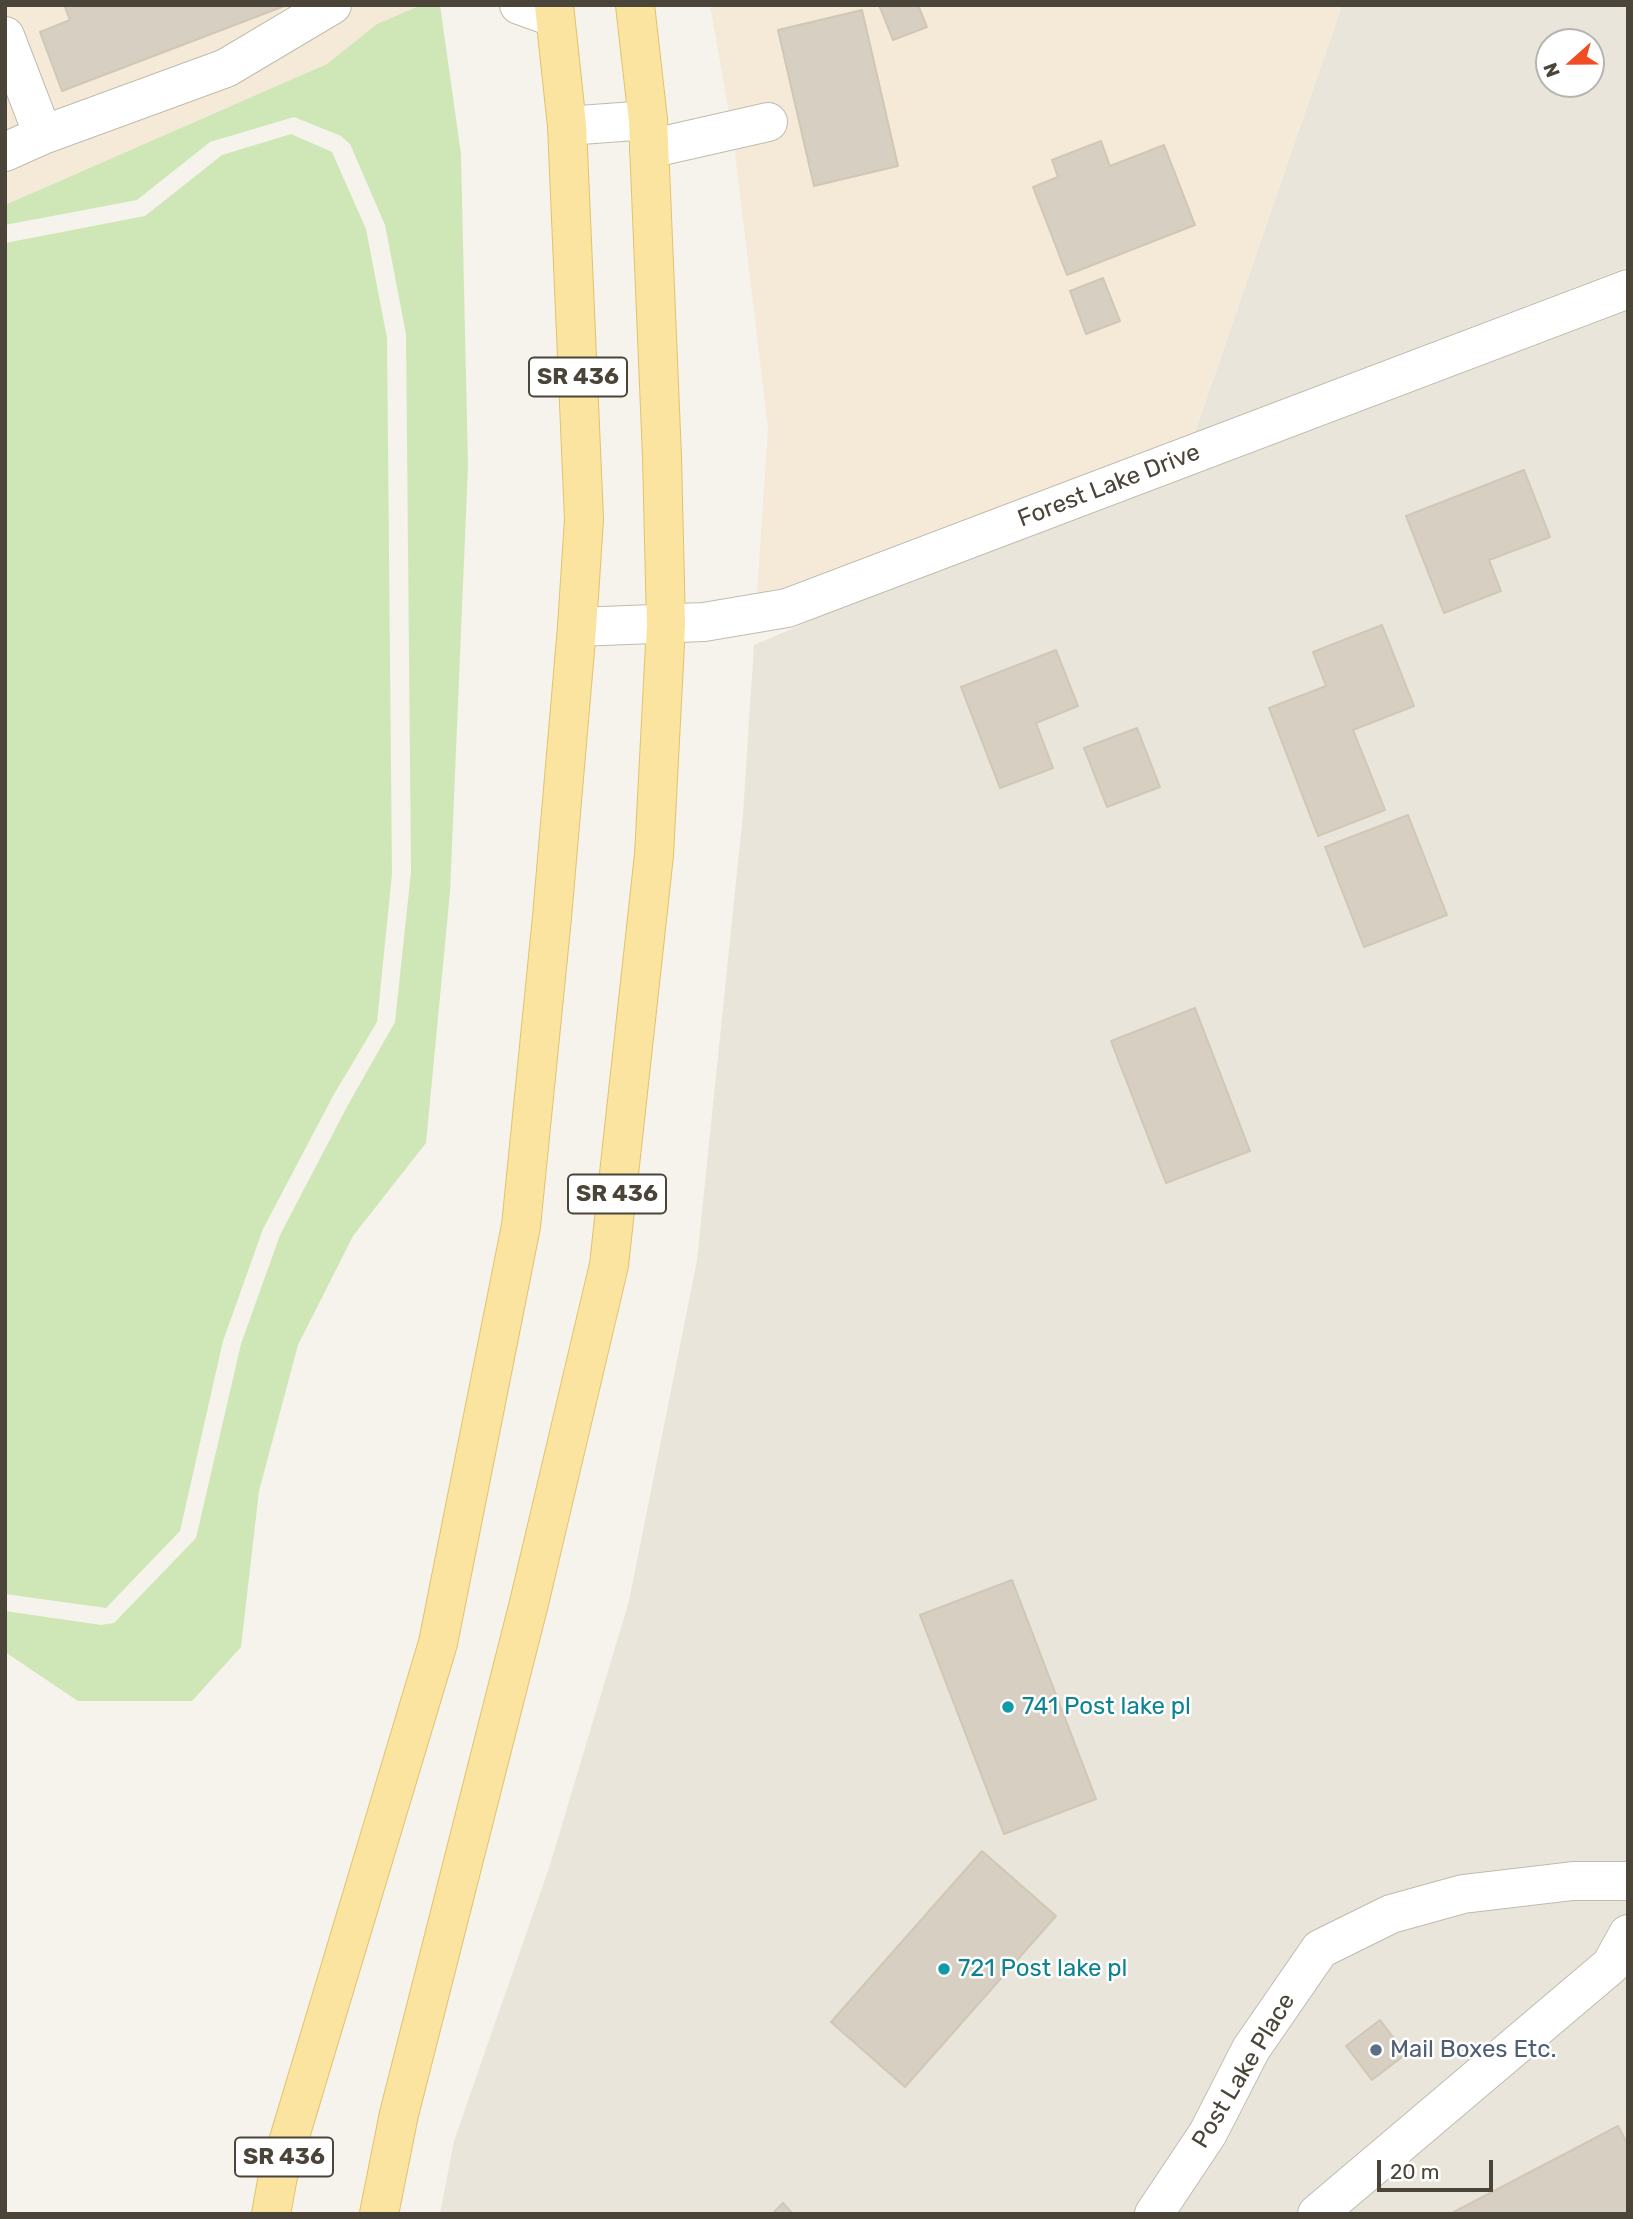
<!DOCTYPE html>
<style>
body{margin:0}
#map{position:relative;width:1633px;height:2219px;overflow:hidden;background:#f5f3ec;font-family:Rubik,sans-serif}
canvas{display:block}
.frame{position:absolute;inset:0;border:7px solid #4a4439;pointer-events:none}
.north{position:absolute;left:1535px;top:28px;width:70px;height:70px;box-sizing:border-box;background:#fff;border:2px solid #b7b4b0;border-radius:50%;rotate:249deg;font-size:19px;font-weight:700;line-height:28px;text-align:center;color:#4a4439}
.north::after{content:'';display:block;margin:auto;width:24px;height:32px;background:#f24c25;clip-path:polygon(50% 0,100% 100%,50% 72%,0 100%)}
.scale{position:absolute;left:1377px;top:2160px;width:116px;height:32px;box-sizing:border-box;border:4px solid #4a4439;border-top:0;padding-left:9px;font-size:21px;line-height:24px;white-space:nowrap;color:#4a4439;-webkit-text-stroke:5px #fff;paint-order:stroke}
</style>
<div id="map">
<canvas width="1633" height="2219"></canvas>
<div class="frame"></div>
<div class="north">N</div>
<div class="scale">20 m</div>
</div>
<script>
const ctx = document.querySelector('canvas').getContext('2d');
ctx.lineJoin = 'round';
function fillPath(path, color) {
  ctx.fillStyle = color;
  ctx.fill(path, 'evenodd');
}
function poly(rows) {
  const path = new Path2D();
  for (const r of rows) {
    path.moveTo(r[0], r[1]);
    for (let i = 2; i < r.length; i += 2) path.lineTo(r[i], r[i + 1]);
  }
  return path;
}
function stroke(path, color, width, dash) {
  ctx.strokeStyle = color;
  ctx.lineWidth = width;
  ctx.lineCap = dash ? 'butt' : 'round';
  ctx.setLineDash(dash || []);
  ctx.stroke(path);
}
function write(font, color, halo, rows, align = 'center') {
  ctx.font = font + ' Rubik,sans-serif';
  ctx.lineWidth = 5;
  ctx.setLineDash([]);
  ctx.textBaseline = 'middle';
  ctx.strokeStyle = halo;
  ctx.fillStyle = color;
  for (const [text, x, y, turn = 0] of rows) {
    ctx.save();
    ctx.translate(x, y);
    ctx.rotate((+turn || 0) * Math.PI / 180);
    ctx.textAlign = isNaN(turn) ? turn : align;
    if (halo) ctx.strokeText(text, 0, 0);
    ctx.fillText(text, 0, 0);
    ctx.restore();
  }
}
fillPath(poly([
 [1342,5,1628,5,1628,267,1195,432],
 [1549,42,1591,42,1591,84,1549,84],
 [1628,309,1628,2214,440,2214,454,2141,549,1868,629,1601,697,1260,743,814,754,645,833,611]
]), '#e9e5da');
fillPath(poly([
 [5,5,421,5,377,24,328,64,5,205],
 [710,5,1342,5,1195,432,782,588,757,593,768,428,733,136]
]), '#f5ead8');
fillPath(poly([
 [421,5,440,5,461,154,468,466,450,892,426,1143,353,1236,298,1345,259,1491,241,1647,192,1701,78,1701,5,1652,5,1611,101,1625,114,1623,196,1538,241,1344,280,1235,349,1103,395,1022,411,872,406,334,385,225,350,144,341,136,294,117,210,142,137,200,5,225,5,205,327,64,377,24],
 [291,134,332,152,366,229,387,338,392,874,377,1022,333,1096,263,1229,223,1341,180,1531,106,1608,5,1594,5,243,145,216,222,155]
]), '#cfe7b6');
const building = poly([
 [64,5,287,5,62,91,40,32,70,20,64,5],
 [879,5,918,5,927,27,893,40,879,5],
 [862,10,898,166,814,186,778,30,862,10],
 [1101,141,1110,166,1164,145,1195,225,1067,275,1033,187,1058,177,1052,160,1101,141],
 [1103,278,1120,321,1086,334,1070,291,1103,278],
 [1524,470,1550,537,1489,560,1501,591,1444,613,1406,516,1524,470],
 [1382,625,1414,706,1353,730,1385,810,1318,836,1269,708,1326,686,1313,652,1382,625],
 [1056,650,1078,706,1036,723,1053,768,1000,788,961,687,1056,650],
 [1137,728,1160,787,1107,807,1084,748,1137,728],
 [1408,815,1447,915,1364,947,1325,847,1408,815],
 [1195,1008,1250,1151,1166,1183,1111,1041,1195,1008],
 [1012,1580,1096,1799,1004,1834,920,1615,1012,1580],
 [982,1851,1056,1916,905,2087,831,2022,982,1851],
 [1380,2020,1406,2054,1372,2080,1346,2046,1380,2020],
 [1618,2126,1628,2145,1628,2214,1450,2214,1618,2126],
 [783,2203,793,2214,772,2214,783,2203]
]);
fillPath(building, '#d7cfc1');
stroke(building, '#d1c7b5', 2);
const minor = poly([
 [519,5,555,18],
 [5,36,43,135,5,152],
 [567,126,648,120],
 [43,135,226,68,332,5],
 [649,149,768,122],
 [577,627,704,622,787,608,1628,289],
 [1154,2214,1208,2133,1251,2049,1320,1949,1391,1914,1463,1894,1573,1881,1628,1881],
 [1317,2214,1611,1965,1628,1934]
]);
const major = poly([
 [271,2214,278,2176,438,1643,521,1226,552,917,577,627,584,519,567,126,554,5],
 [379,2214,399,2114,529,1603,609,1265,654,855,666,625,662,457,648,120,635,5]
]);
stroke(minor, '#c1bbae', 40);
stroke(major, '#e1c36e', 40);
stroke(minor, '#fff', 38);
stroke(major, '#fbe49f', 38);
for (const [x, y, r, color] of [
 [1008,1707,7,"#0f9aa8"],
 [944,1969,7,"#0f9aa8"],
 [1376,2050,7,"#5c6f8a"]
]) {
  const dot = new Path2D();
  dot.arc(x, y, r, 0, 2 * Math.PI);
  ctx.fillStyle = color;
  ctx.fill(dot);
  stroke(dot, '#fff', 2.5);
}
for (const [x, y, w] of [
 [578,377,98],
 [617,1194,98],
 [284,2157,98]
]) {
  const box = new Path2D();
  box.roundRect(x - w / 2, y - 19.5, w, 39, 5);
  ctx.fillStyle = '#fff';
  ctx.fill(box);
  stroke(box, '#4a4439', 2);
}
write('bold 23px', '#4a4439', null, [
 ["SR 436",578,377],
 ["SR 436",617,1194],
 ["SR 436",284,2157]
]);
write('24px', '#4a4439', '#fff', [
 ["Forest Lake Drive",1109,486,-21],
 ["Post Lake Place",1244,2071,-59]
]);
write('24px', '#0d838f', '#fff', [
 ["741 Post lake pl",1022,1707],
 ["721 Post lake pl",958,1969]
], 'left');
write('24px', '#4e5e75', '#fff', [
 ["Mail Boxes Etc.",1390,2050]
], 'left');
</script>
